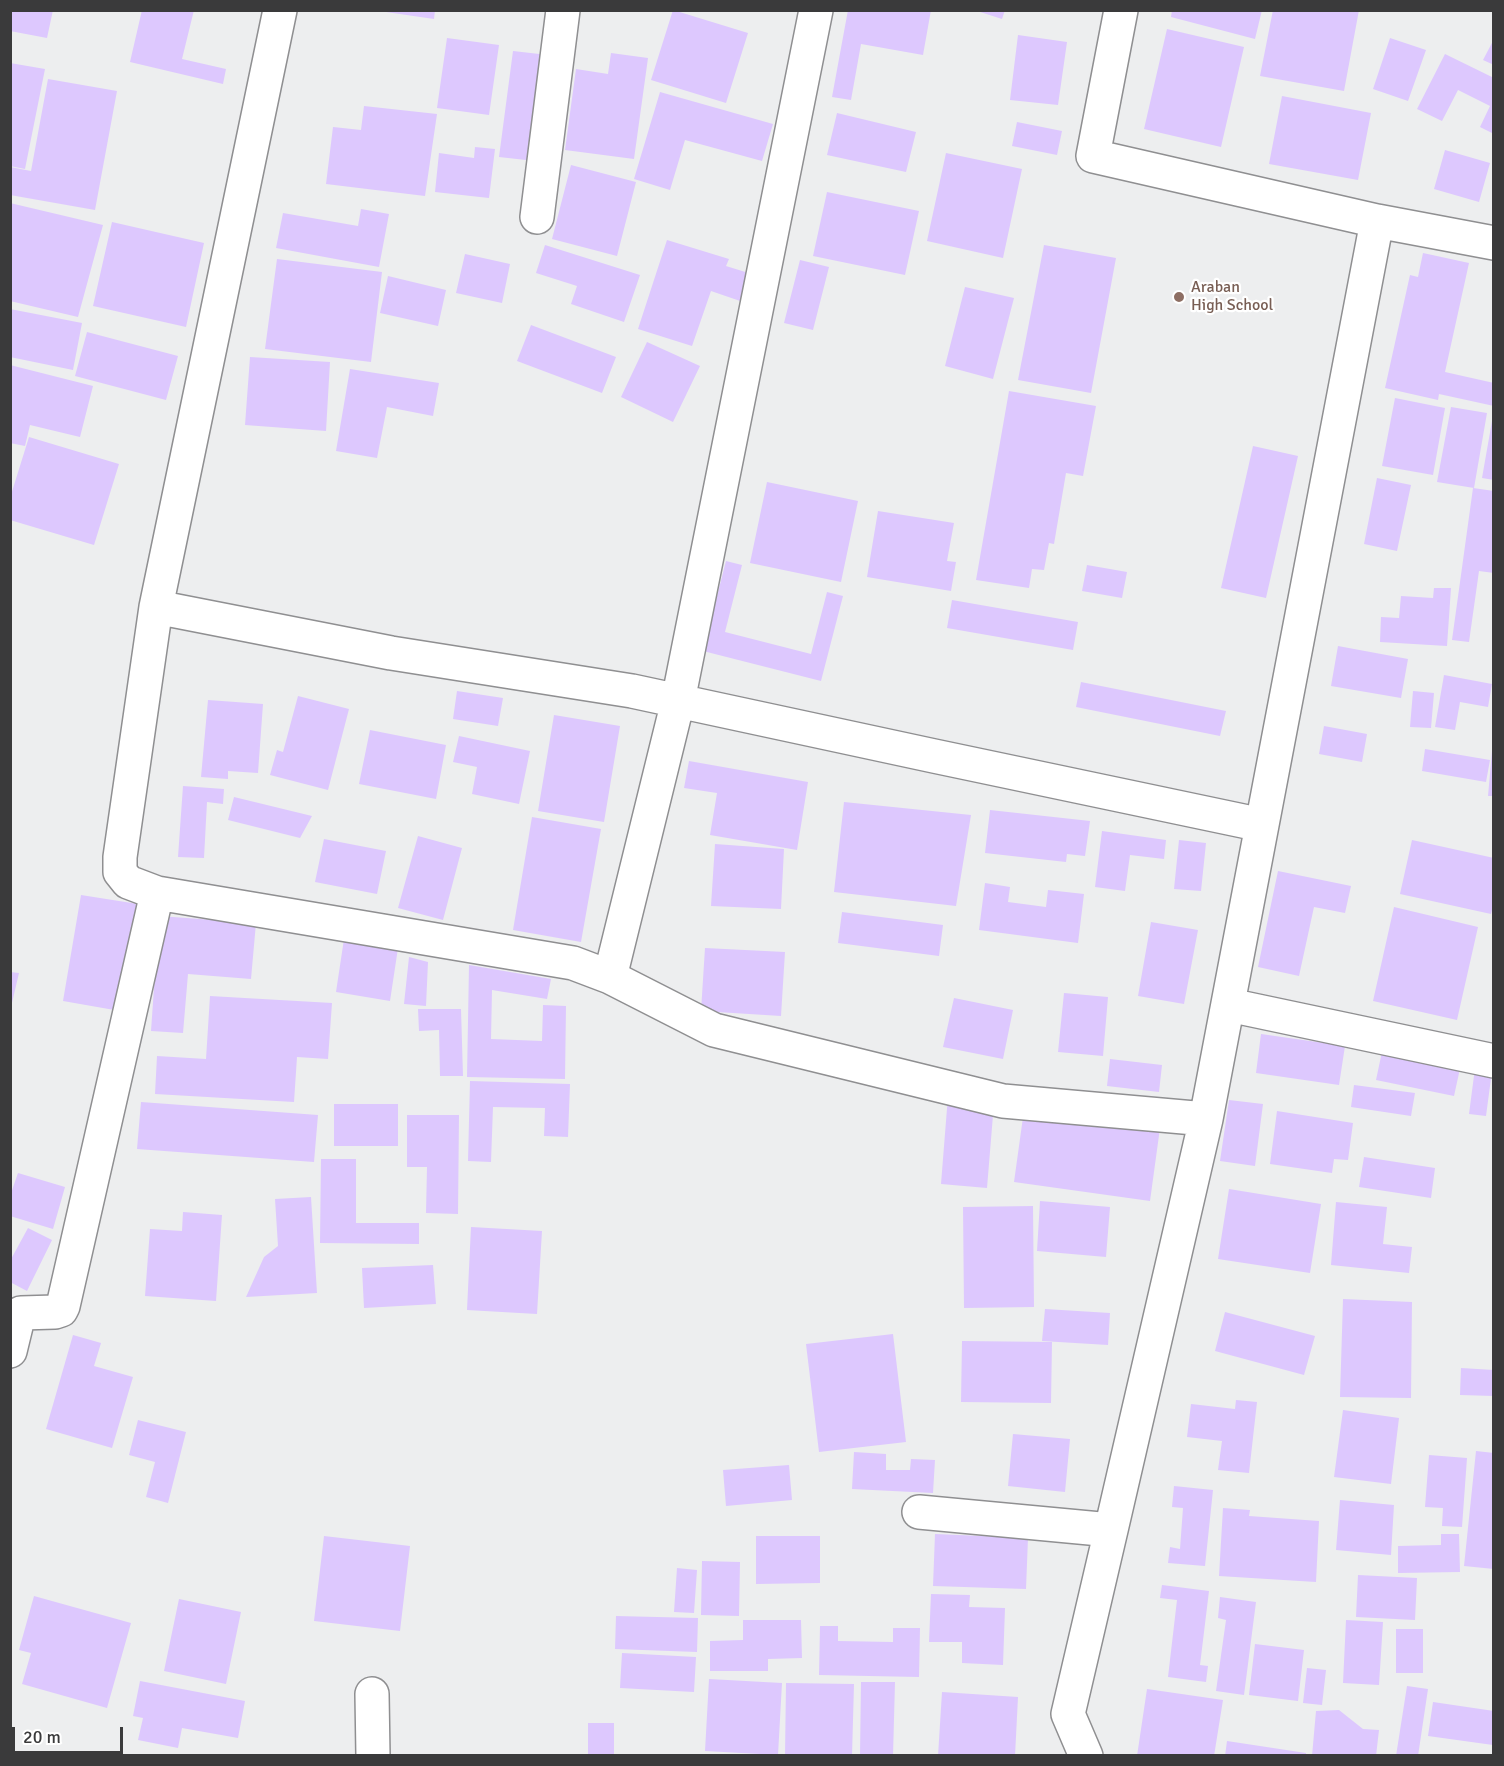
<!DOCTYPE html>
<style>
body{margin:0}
#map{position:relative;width:1504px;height:1766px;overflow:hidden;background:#edeeef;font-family:Signika,sans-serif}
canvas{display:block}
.frame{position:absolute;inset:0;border:12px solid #3a3a3b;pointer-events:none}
.scale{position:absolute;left:12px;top:1727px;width:111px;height:27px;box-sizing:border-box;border:3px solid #3a3a3b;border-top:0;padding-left:8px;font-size:18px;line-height:21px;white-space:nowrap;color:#3a3a3b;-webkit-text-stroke:4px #fff;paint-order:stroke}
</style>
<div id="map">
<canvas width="1504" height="1766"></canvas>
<div class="frame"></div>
<div class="scale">20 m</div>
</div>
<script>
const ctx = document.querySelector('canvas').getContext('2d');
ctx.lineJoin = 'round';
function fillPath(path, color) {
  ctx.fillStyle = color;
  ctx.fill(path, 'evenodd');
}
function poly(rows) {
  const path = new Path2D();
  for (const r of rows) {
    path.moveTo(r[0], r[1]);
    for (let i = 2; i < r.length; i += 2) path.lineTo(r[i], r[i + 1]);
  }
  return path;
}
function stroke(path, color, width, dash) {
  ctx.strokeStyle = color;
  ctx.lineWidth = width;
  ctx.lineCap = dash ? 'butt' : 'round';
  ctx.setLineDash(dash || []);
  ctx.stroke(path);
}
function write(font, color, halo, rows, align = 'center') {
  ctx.font = font + ' Signika,sans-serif';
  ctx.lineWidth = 4.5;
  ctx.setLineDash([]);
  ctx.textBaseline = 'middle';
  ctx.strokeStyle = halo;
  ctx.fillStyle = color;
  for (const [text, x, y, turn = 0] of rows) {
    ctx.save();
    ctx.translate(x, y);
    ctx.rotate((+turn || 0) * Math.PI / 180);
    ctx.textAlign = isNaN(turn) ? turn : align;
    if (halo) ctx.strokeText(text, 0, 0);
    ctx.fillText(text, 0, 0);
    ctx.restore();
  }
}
fillPath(poly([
 [10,10,53,10,47,38,10,31],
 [142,10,194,10,182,59,226,69,223,84,130,62],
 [386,10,435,10,434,19,386,12],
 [673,10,748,33,726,103,651,80],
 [848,10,931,10,923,55,861,44,851,100,832,97],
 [974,10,1005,10,1002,19],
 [1172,10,1262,10,1255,39,1171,17],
 [1273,10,1359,10,1344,91,1260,76],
 [1167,29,1244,47,1221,147,1144,129],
 [1018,35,1067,42,1058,105,1010,100],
 [447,38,499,45,489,115,437,108],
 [1390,38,1426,50,1408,101,1373,89],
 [1494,39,1494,65,1483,60],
 [513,51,548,55,535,161,499,157],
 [611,53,648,58,634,159,565,150,576,69,608,74],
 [1445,54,1494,78,1494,134,1480,127,1490,106,1458,90,1442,121,1417,109],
 [10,63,45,69,25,169,10,166],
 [48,79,117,91,95,210,10,195,10,167,31,171],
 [660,92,773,124,762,161,685,140,670,190,634,179],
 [1282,96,1371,113,1358,180,1269,164],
 [364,106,437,114,425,196,326,184,333,127,361,130],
 [837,113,916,132,906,172,827,155],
 [1017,122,1062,131,1057,155,1012,146],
 [475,147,495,149,489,198,435,192,439,153,474,158],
 [1445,150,1490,163,1479,202,1434,189],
 [946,153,1022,169,1003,258,927,241],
 [571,165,636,182,617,256,552,239],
 [827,192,919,211,905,275,813,256],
 [10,203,103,225,78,317,10,301],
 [361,209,389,214,379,267,276,248,283,213,358,226],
 [112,222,204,243,186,327,93,306],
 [667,240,729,259,726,266,755,275,746,303,711,291,692,346,638,329],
 [545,245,640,275,624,322,571,304,577,286,536,273],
 [1044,245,1116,258,1091,393,1018,380],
 [1423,253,1469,263,1445,372,1494,383,1494,406,1439,394,1438,400,1385,388,1410,275,1418,277],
 [465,254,510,264,502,303,456,293],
 [277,259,382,272,371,362,265,349],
 [800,260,829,267,813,330,784,323],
 [388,276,446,290,438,326,380,313],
 [965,287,1014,298,993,379,945,366],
 [10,309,82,323,73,370,10,357],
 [531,325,616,357,602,393,517,361],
 [87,332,178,356,166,400,75,376],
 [647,342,700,366,673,422,621,397],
 [250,357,330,362,326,431,245,425],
 [10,365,93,386,80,437,30,425,25,446,10,443],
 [350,369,439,383,433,416,387,407,377,458,336,451],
 [1009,391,1096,406,1083,476,1066,473,1054,544,1049,543,1044,570,1032,569,1029,588,976,580],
 [1395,398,1445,408,1433,475,1382,466],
 [1451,407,1487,413,1474,488,1437,482],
 [1492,421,1494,421,1494,480,1482,478],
 [29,437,119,464,94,545,10,520,10,498],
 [1253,446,1298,456,1266,598,1221,588],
 [1377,478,1411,485,1397,551,1364,544],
 [767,482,858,501,841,582,750,563],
 [1473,488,1494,491,1494,573,1479,571,1469,642,1452,640],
 [878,511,954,523,947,561,956,562,951,591,867,577],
 [726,561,742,565,725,632,811,654,827,592,843,596,821,681,703,651],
 [1087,565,1127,572,1122,598,1082,591],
 [1434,588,1451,588,1447,646,1380,642,1381,617,1399,618,1401,596,1433,598],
 [952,600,1078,622,1073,650,947,628],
 [1338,646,1408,659,1401,698,1331,686],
 [1444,675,1492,684,1488,707,1460,702,1455,730,1435,727],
 [1081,682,1226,711,1220,736,1076,707],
 [457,691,503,698,498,726,453,719],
 [1413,691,1434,693,1431,728,1410,727],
 [298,696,349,709,328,790,270,775,277,750,283,752],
 [208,700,263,704,258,773,228,771,228,779,201,777],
 [554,715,620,726,604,822,538,811],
 [1324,726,1367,734,1362,762,1319,754],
 [370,730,446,745,436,799,359,784],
 [459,736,530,751,519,804,472,794,477,767,453,762],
 [1425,749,1490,760,1486,782,1422,771],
 [1492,751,1494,751,1494,796,1488,796],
 [689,761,808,782,797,850,710,835,717,793,684,788],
 [183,786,224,789,223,804,207,802,204,858,178,857],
 [234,797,312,816,300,838,228,820],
 [844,802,971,815,956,906,834,892],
 [990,810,1090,821,1085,856,1067,854,1066,862,985,853],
 [532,817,601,829,581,942,513,930],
 [1102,831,1166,840,1164,859,1130,855,1125,891,1095,887],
 [418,836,462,848,443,920,398,908],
 [324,839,386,851,377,894,315,882],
 [1179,840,1206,843,1201,891,1174,889],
 [1412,840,1494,858,1494,902,1491,914,1400,894],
 [715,844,784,849,781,909,711,906],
 [1278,871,1351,886,1345,913,1314,907,1299,976,1258,967],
 [985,883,1010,887,1008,902,1046,907,1048,890,1084,894,1078,943,979,930],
 [81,895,138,904,120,1011,63,1001],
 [1394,907,1478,927,1457,1020,1373,1001],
 [842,912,943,925,939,956,838,943],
 [159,916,256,923,251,979,188,974,183,1033,151,1031],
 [1151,922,1198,930,1184,1004,1138,996],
 [344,939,398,948,390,1001,336,992],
 [705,948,785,952,781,1016,701,1011],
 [409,957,428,962,426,1006,404,1004],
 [469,965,551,979,547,999,492,990,491,1039,542,1041,543,1005,566,1006,565,1079,467,1077],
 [10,972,19,973,11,1007,10,1007],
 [1064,993,1108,997,1103,1056,1058,1052],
 [210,996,332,1003,328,1059,297,1057,294,1102,155,1094,157,1056,206,1059],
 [954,998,1013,1010,1003,1059,943,1047],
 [418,1009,461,1009,463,1076,440,1076,439,1030,419,1031],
 [1261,1034,1345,1046,1339,1085,1256,1073],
 [1383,1047,1461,1064,1454,1096,1376,1080],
 [1110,1059,1162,1065,1159,1092,1107,1086],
 [1475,1068,1492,1071,1486,1116,1469,1114],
 [470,1081,570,1084,568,1137,544,1136,545,1108,493,1107,491,1162,468,1161],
 [1354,1085,1415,1093,1411,1116,1351,1107],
 [948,1096,994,1103,987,1188,941,1184],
 [1229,1100,1263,1104,1255,1166,1220,1161],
 [141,1102,318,1115,314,1162,137,1149],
 [334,1104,398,1104,398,1146,334,1146],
 [1024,1110,1160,1128,1150,1201,1014,1182],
 [1277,1111,1353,1123,1348,1160,1334,1159,1332,1173,1270,1164],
 [407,1115,459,1115,458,1214,426,1213,427,1167,407,1167],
 [1364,1157,1435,1168,1431,1198,1359,1187],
 [321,1159,356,1159,356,1223,419,1223,419,1244,320,1243],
 [18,1173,65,1187,53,1229,10,1216,10,1196],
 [1229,1189,1321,1204,1310,1273,1218,1259],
 [311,1197,317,1293,246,1297,264,1257,278,1246,275,1199],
 [1040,1201,1110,1207,1106,1257,1037,1251],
 [1336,1202,1387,1207,1383,1244,1412,1247,1409,1273,1331,1265],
 [1033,1206,1034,1307,964,1308,963,1207],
 [183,1212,222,1215,216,1301,145,1296,150,1229,182,1231],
 [471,1227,542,1231,537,1314,467,1310],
 [28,1228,52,1240,27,1291,10,1282,10,1261],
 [433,1265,436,1304,364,1308,362,1268],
 [1343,1299,1412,1302,1411,1398,1340,1397],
 [1045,1309,1110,1313,1108,1345,1042,1341],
 [1225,1312,1315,1336,1304,1375,1215,1351],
 [893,1334,906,1442,819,1452,806,1344],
 [73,1335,101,1343,94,1366,133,1377,112,1448,46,1429],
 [962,1341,1052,1342,1051,1403,961,1402],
 [1461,1368,1494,1370,1494,1396,1460,1395],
 [1236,1400,1257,1402,1249,1473,1218,1470,1222,1441,1187,1437,1191,1404,1235,1409],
 [1343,1410,1399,1418,1391,1484,1334,1477],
 [138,1420,186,1432,168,1503,146,1497,155,1462,129,1455],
 [1013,1434,1070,1439,1065,1492,1008,1486],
 [1476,1451,1494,1453,1494,1569,1464,1566],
 [854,1452,886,1454,886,1470,910,1470,911,1459,935,1460,933,1493,852,1489],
 [1429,1455,1467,1458,1462,1527,1442,1526,1443,1508,1425,1507],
 [789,1465,792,1500,726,1506,723,1470],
 [1174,1486,1213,1490,1205,1566,1168,1563,1170,1547,1180,1549,1183,1508,1172,1507],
 [1340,1500,1394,1505,1391,1555,1336,1550],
 [1223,1508,1250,1510,1249,1516,1319,1521,1316,1582,1219,1576],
 [935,1534,1028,1538,1026,1589,933,1586],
 [1441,1534,1459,1534,1460,1572,1398,1573,1398,1546,1441,1545],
 [324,1536,410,1546,400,1631,314,1621],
 [756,1536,820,1536,820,1583,756,1584],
 [702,1561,740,1562,739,1616,701,1615],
 [677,1568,697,1570,694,1613,674,1612],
 [1358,1575,1417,1578,1415,1620,1356,1617],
 [1162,1585,1209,1591,1200,1665,1208,1666,1206,1682,1168,1677,1177,1600,1160,1598],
 [931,1594,970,1595,969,1607,1005,1608,1003,1665,962,1663,962,1642,929,1642],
 [34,1596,131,1623,107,1708,22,1684,31,1653,19,1650],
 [1220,1597,1256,1602,1244,1695,1216,1691,1226,1620,1218,1618],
 [179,1599,241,1612,226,1684,164,1671],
 [616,1616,698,1618,697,1652,615,1649],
 [743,1620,801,1620,802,1658,768,1659,768,1671,710,1671,710,1641,743,1640],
 [1346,1620,1383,1622,1379,1685,1343,1683],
 [820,1626,838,1626,838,1641,893,1642,893,1628,920,1628,919,1677,819,1675],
 [1396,1629,1423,1629,1423,1673,1396,1673],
 [1255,1644,1304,1650,1298,1701,1249,1695],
 [622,1653,696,1657,694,1692,620,1688],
 [1307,1668,1326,1670,1322,1705,1303,1703],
 [709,1679,782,1683,778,1755,705,1751],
 [140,1681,245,1701,238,1738,182,1728,178,1748,138,1740,143,1718,133,1716],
 [861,1682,895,1682,893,1756,860,1756],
 [786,1683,854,1684,852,1756,785,1756],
 [1407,1686,1428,1689,1418,1756,1396,1756],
 [1147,1689,1223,1700,1214,1756,1137,1756],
 [942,1692,1018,1697,1015,1756,938,1756],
 [1433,1702,1494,1711,1493,1745,1428,1736],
 [1339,1710,1363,1729,1379,1730,1376,1756,1312,1756,1316,1711],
 [588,1723,614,1723,614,1756,588,1756],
 [1227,1741,1306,1753,1306,1756,1225,1756]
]), '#ddc8fe');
const street = poly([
 [280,10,156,607,120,857,120,872,128,882,157,893,573,963,610,977,714,1030,1003,1101,1206,1119],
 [1121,10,1093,156,1377,221,1494,243],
 [537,217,563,10],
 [156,607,391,653,632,691,934,756,1262,825],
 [610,977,678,701,816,10],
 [1229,1005,1494,1061],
 [10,1351,18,1318,21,1313,55,1312,61,1310,63,1306,157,893],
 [919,1512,1111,1530,1206,1119,1377,221],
 [372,1694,373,1756],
 [1086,1756,1068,1714,1111,1530]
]);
stroke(street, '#8f8f91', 36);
stroke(street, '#fff', 33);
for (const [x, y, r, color] of [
 [1179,297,6,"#8d6e63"]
]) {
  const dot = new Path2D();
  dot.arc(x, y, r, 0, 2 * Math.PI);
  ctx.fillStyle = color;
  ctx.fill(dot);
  stroke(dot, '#fff', 2);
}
write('16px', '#785e54', '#fff', [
 ["Araban",1191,288],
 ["High School",1191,306]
], 'left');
</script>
